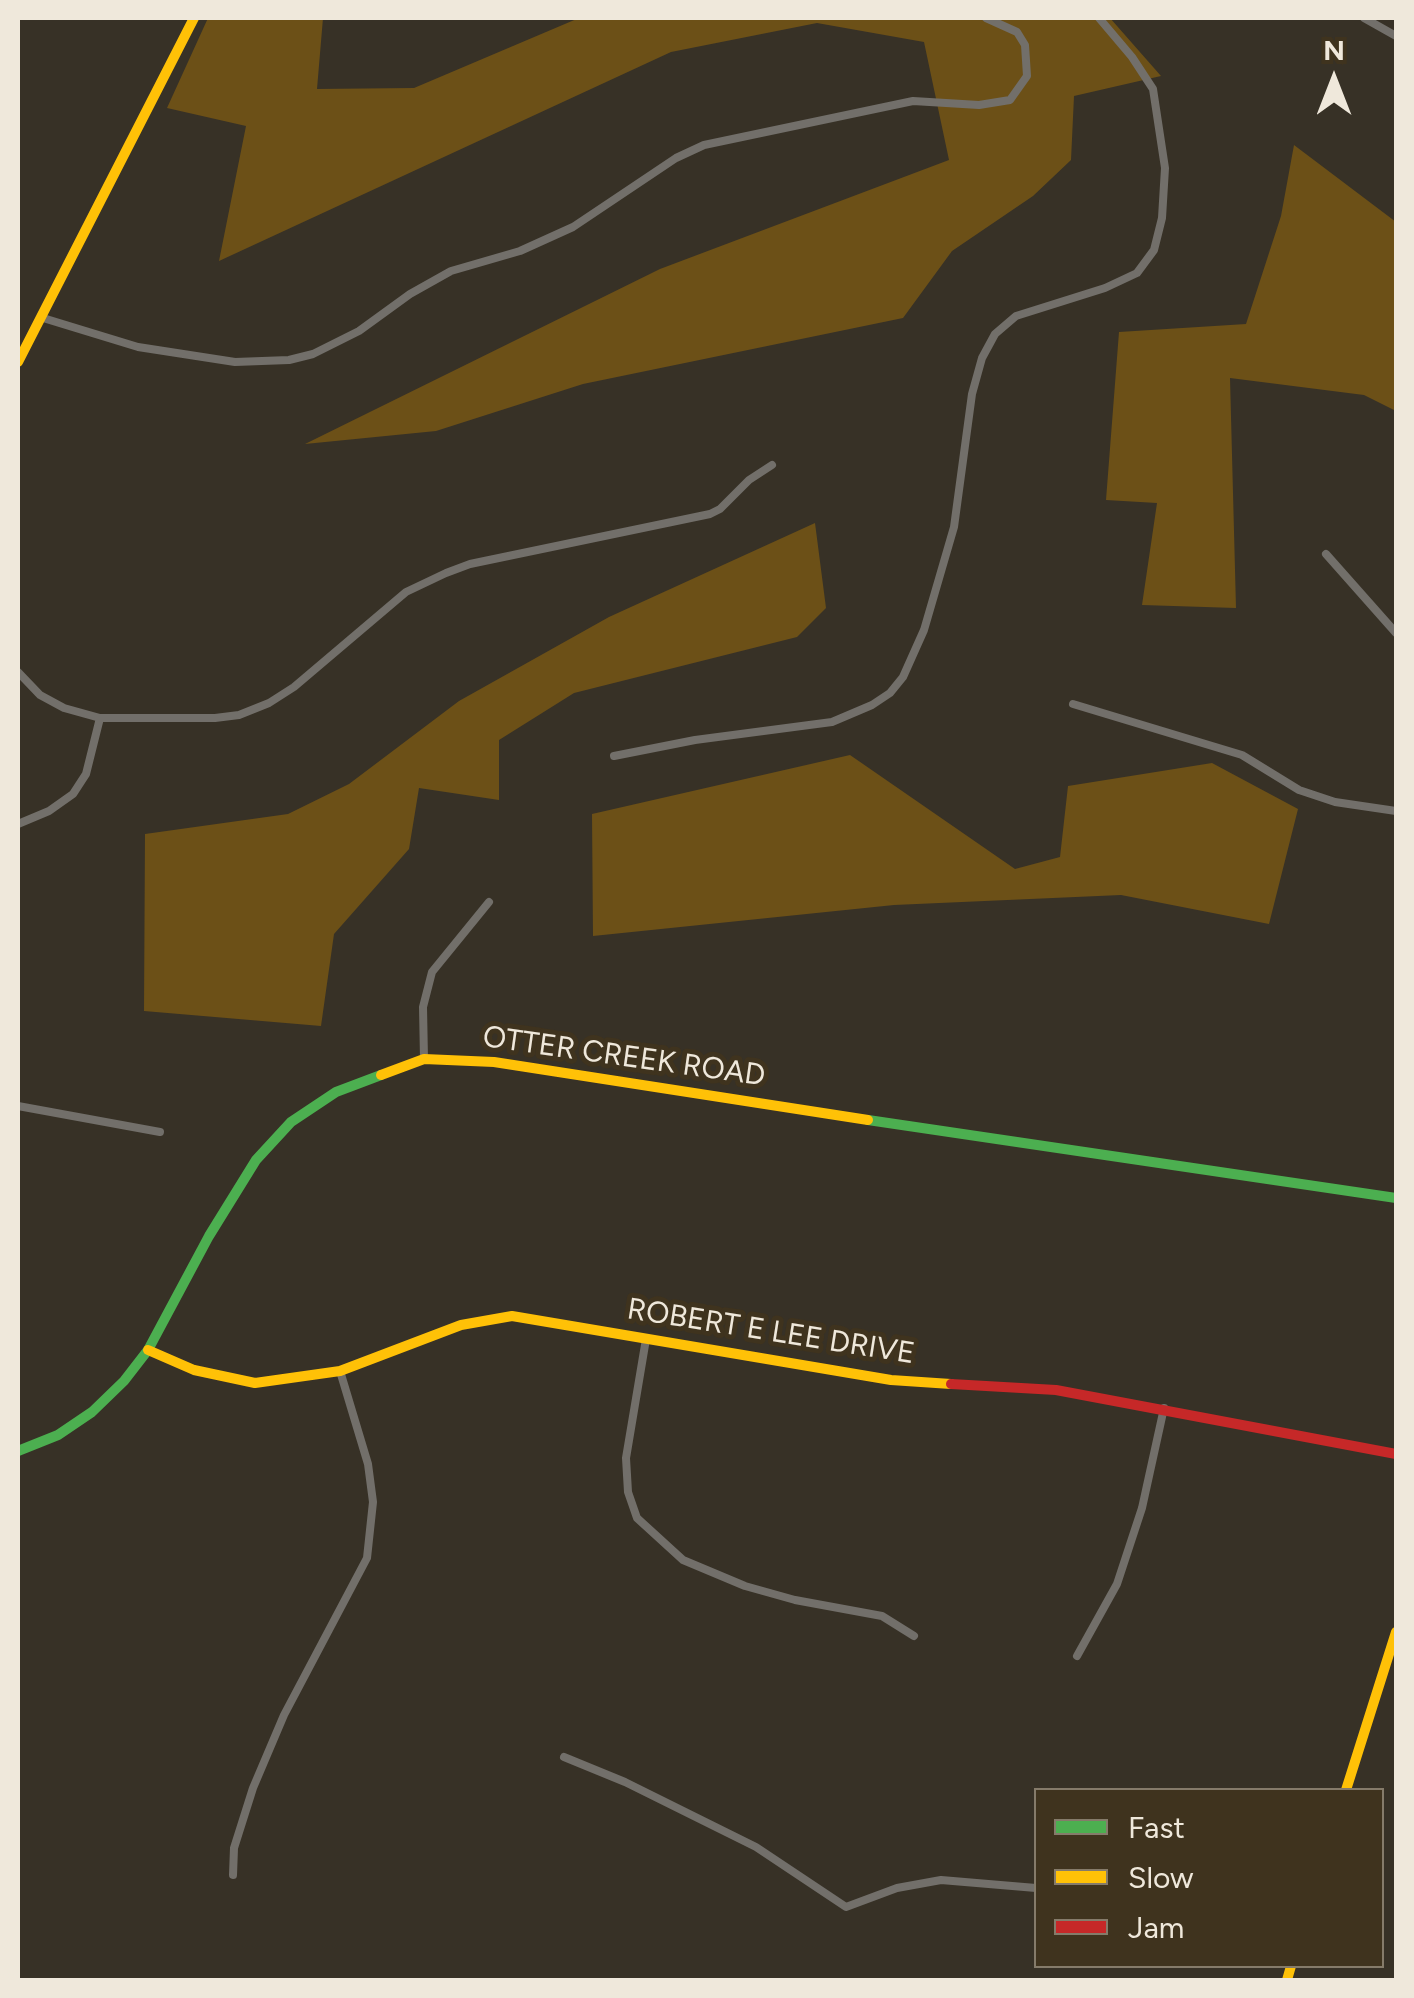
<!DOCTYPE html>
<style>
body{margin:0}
#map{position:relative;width:1414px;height:1998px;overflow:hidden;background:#373126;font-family:Figtree,sans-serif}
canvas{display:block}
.frame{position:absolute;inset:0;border:20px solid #efe8db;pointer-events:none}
.legend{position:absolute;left:1034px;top:1788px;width:350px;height:180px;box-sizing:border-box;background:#3f331e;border:2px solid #857b6a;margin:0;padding:12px 18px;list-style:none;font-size:30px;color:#efe8db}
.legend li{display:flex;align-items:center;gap:20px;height:50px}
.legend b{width:50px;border:2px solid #857b6a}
.north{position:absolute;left:1284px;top:30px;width:100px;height:100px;-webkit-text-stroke:8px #3f331e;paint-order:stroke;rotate:0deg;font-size:28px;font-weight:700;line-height:40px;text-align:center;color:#efe8db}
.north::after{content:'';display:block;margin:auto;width:35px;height:45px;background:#efe8db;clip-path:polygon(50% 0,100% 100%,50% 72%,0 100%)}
</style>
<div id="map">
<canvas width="1414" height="1998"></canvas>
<div class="frame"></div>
<ul class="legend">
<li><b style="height:12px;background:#4caf50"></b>Fast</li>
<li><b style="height:12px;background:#ffc107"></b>Slow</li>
<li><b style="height:12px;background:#c62828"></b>Jam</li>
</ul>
<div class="north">N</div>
</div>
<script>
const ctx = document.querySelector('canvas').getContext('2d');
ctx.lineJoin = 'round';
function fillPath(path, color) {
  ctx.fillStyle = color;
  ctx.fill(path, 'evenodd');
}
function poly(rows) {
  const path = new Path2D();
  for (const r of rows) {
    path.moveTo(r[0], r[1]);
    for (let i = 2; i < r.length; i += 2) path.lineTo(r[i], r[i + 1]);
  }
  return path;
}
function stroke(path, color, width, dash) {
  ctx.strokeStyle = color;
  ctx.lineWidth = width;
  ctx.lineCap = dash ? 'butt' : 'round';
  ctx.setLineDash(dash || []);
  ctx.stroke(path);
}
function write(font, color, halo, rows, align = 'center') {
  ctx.font = font + ' Figtree,sans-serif';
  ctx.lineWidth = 10;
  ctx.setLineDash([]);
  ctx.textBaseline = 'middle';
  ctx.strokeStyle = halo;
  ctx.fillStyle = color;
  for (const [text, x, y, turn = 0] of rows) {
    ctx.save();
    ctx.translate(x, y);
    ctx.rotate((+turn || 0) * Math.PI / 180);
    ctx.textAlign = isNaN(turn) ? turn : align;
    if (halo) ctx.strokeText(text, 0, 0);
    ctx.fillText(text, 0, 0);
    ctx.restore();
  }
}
fillPath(poly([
 [208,18,323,18,317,89,414,88,579,18,1110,18,1161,76,1074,96,1071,160,1033,196,952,251,903,318,583,384,436,431,305,444,660,269,949,160,924,42,817,23,671,52,219,261,246,126,167,108],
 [1294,145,1396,222,1396,411,1364,395,1230,378,1236,608,1142,605,1157,503,1106,500,1119,332,1246,324,1281,216],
 [815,523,826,608,797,637,574,693,499,740,499,800,419,788,409,849,334,934,321,1026,144,1011,145,834,288,814,349,784,459,701,609,617],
 [850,755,1015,869,1060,857,1068,786,1212,763,1298,809,1269,924,1121,895,894,905,593,936,592,814]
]), '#6c5017');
stroke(poly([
 [1364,18,1396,36],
 [43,318,138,347,235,362,289,360,313,354,359,331,410,294,451,271,520,251,573,227,676,158,704,145,913,101,979,105,1010,100,1027,76,1025,45,1017,32,986,18],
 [1326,554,1396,633],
 [18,672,40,695,64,708,100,718,215,718,239,715,269,703,294,687,406,592,446,573,470,564,710,514,720,509,749,480,772,465],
 [1073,704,1242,755,1299,790,1335,802,1396,811],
 [614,756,695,740,832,722,872,705,890,693,903,677,924,630,954,527,972,394,982,358,995,334,1016,316,1105,288,1137,273,1154,250,1162,218,1165,168,1153,89,1132,57,1099,18],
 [18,824,49,811,73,794,86,774,100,718],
 [424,1059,423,1007,432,972,489,902],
 [18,1106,160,1132],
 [646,1339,626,1458,628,1492,637,1518,683,1560,745,1586,795,1600,882,1616,914,1636],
 [1077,1656,1117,1584,1142,1508,1164,1408],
 [564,1757,625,1782,756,1847,846,1907,897,1888,941,1880,1036,1888],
 [233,1875,234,1848,253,1788,284,1715,367,1558,373,1502,368,1464,340,1371]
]), '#726f6a', 8);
stroke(poly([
 [868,1120,1396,1198],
 [18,1451,58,1435,92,1412,124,1381,148,1350,209,1236,256,1160,291,1122,336,1092,381,1075]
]), '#4caf50', 10);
stroke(poly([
 [18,362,194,18],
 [381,1075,424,1059,494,1062,868,1120],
 [148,1350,194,1370,255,1383,340,1371,461,1325,512,1316,891,1380,951,1384],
 [1346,1790,1396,1632],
 [1287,1980,1291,1966]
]), '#ffc107', 10);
stroke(poly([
 [951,1384,1056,1390,1396,1454]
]), '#c62828', 10);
write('30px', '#efe8db', '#3f331e', [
 ["OTTER CREEK ROAD",624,1057,8],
 ["ROBERT E LEE DRIVE",771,1332,9]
]);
</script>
